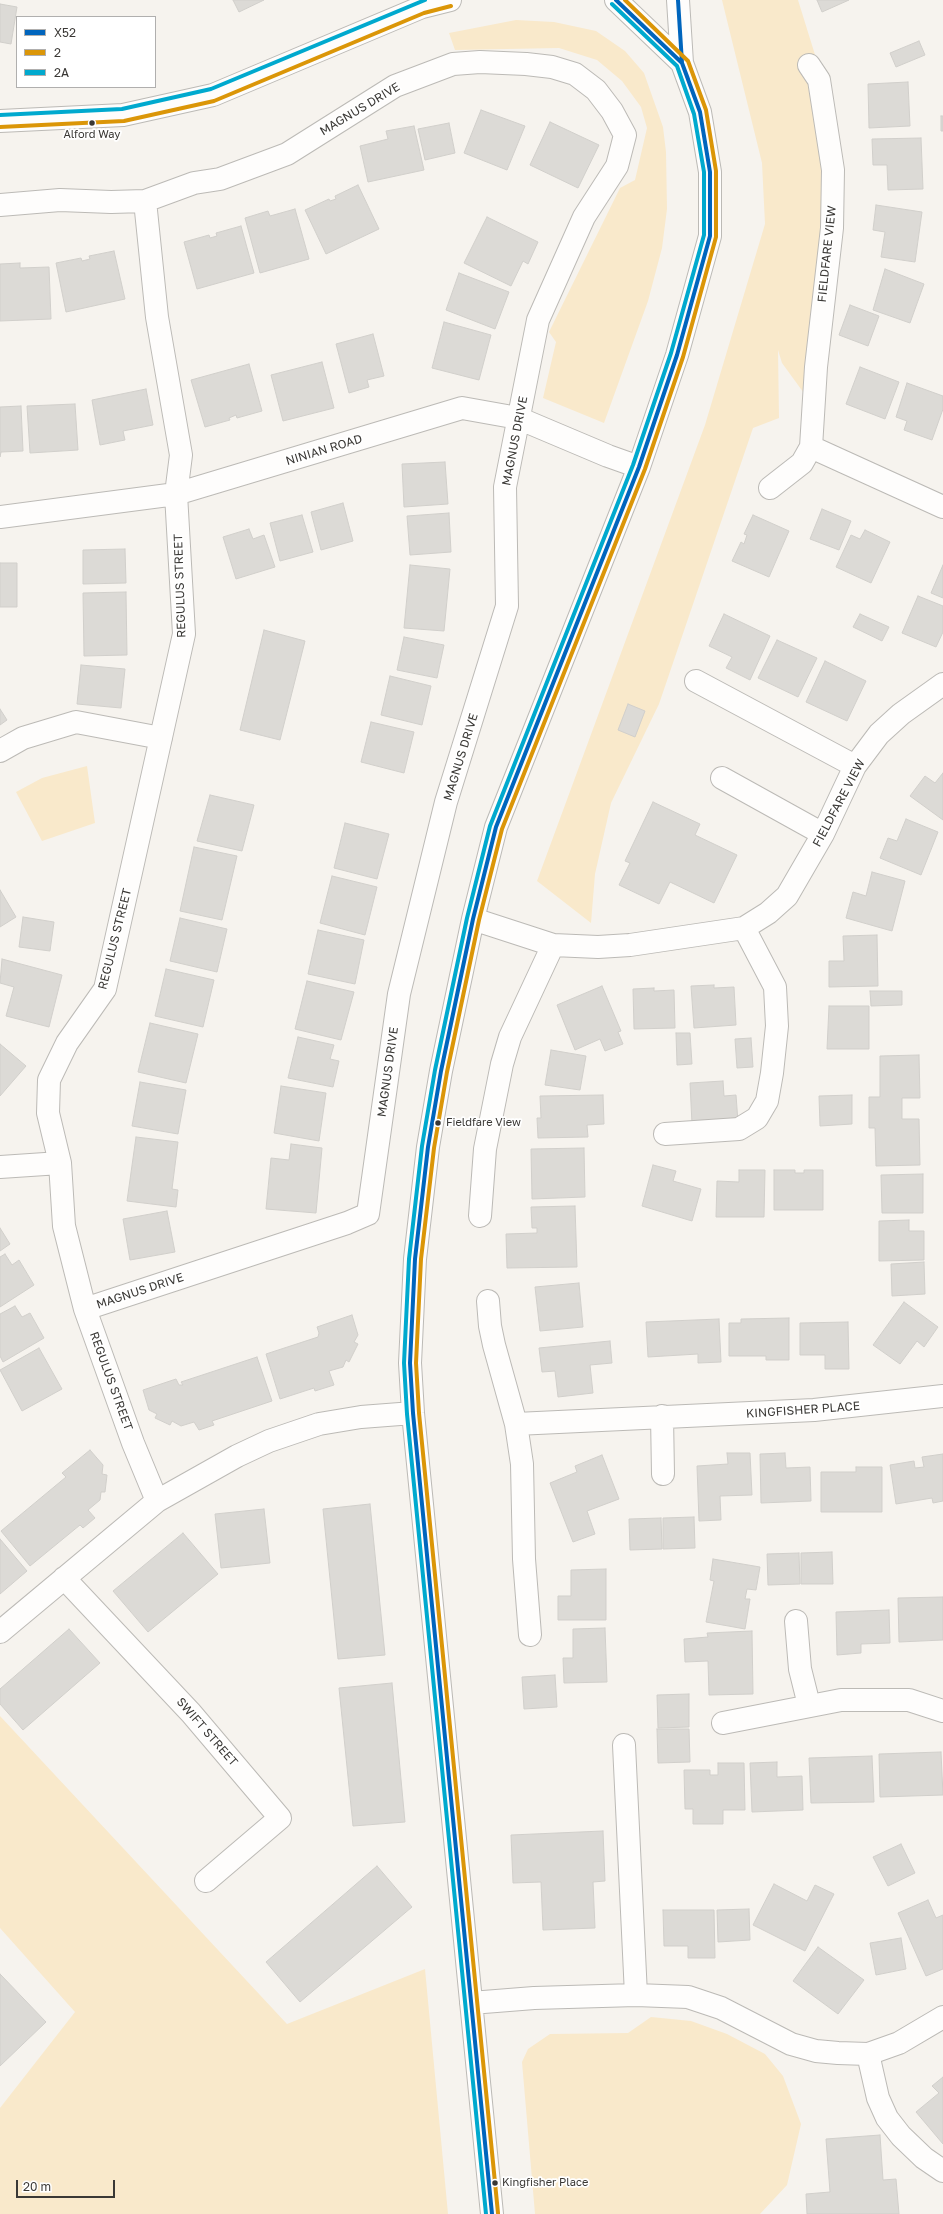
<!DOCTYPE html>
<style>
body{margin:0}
#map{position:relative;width:943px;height:2214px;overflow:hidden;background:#f6f3ee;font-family:"Golos Text",sans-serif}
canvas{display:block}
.legend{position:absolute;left:16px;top:16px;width:140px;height:72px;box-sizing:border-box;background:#fff;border:1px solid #b0afae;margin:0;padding:5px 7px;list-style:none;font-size:12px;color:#3a3835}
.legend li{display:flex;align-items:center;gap:8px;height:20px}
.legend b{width:20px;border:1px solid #b0afae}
.scale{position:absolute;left:16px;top:2180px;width:99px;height:18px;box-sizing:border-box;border:2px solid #3a3835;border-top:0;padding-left:5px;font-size:12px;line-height:14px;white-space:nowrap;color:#3a3835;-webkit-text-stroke:3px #fff;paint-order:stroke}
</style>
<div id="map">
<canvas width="943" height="2214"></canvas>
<ul class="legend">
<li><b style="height:5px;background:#0065bd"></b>X52</li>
<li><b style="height:5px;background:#db9608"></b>2</li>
<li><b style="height:5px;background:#00a9ce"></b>2A</li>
</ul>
<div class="scale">20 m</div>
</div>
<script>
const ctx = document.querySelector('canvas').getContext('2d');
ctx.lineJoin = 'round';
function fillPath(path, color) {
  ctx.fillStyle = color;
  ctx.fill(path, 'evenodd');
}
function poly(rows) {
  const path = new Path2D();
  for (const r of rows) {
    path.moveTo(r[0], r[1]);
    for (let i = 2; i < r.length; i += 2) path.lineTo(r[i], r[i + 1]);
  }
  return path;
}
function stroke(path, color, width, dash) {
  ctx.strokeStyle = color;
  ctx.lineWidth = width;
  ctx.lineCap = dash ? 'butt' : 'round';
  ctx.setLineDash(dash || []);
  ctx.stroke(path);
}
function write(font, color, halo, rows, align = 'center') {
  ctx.font = font + ' "Golos Text",sans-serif';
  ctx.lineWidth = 3.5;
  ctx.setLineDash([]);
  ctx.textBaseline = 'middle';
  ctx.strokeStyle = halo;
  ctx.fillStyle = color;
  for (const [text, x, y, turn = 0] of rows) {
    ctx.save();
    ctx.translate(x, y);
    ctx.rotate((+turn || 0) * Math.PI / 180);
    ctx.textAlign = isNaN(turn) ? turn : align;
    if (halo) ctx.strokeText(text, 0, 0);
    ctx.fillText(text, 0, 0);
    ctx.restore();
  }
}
fillPath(poly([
 [722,0,798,0,816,58,811,83,823,160,824,202,806,396,782,363,778,350,779,418,753,428,659,704,611,803,595,874,591,923,537,881,705,425,765,224,762,163],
 [516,20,554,22,596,31,625,51,644,73,663,127,666,152,667,209,662,248,648,301,604,423,543,398,556,342,549,332,620,188,635,180,647,128,641,107,622,81,597,60,559,48,455,50,449,33],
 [87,766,95,823,42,841,16,792,42,778],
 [0,1716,287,2024,425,1969,448,2214,0,2214,0,2108,75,2012,0,1928],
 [651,2017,691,2021,727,2034,765,2054,783,2076,801,2124,787,2185,760,2214,535,2214,522,2062,528,2049,550,2034,628,2033]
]), '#f9e9cb');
const building = poly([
 [233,0,264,0,239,12,233,0],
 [817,0,849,0,822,12,817,0],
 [0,4,17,7,11,44,0,42,0,4],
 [919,41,925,55,896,67,890,53,919,41],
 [908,82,910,126,869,128,868,84,908,82],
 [481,110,525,126,507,170,464,153,481,110],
 [941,116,943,116,943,131,941,131,941,116],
 [550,122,599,145,578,188,530,165,550,122],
 [449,123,455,153,425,160,418,129,449,123],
 [414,126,424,170,368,182,360,146,388,139,386,131,414,126],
 [921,138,923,189,888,190,887,165,873,165,872,139,921,138],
 [358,185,379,229,326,254,305,210,329,199,330,201,336,199,335,196,358,185],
 [876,205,922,212,915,262,881,257,885,232,873,230,876,205],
 [295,209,309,259,260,273,245,218,268,211,270,216,295,209],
 [487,217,538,242,528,264,523,261,511,286,464,263,487,217],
 [241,226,254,273,197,289,184,242,209,235,210,238,217,236,216,233,241,226],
 [114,251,125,299,66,312,56,263,81,258,82,261,90,259,89,256,114,251],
 [20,263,20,268,49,267,51,319,0,321,0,264,20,263],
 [885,269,924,284,910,323,873,310,885,269],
 [459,273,509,292,495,329,446,310,459,273],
 [850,305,879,316,868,346,839,335,850,305],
 [444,322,491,335,479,380,432,368,444,322],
 [373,334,384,376,367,380,369,387,349,393,336,344,373,334],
 [322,362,334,408,283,421,271,375,322,362],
 [249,364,262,411,237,418,236,415,229,418,230,420,205,427,191,380,249,364],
 [860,367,899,382,885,419,846,404,860,367],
 [907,383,943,396,943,409,932,440,904,430,907,421,896,417,907,383],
 [146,389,153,425,123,431,125,440,100,445,92,400,146,389],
 [75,404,78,450,30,453,27,406,75,404],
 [21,406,23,451,1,452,0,457,0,407,21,406],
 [445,462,448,504,404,507,402,464,445,462],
 [343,503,353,541,321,550,311,512,343,503],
 [822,509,851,521,839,550,810,539,822,509],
 [449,513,451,552,410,555,407,516,449,513],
 [302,515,313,552,280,561,270,523,302,515],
 [753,515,789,531,769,577,732,561,741,542,744,544,747,535,744,534,753,515],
 [249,529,253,539,264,535,275,567,236,579,223,537,249,529],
 [865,530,890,542,871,583,836,567,851,535,860,539,865,530],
 [125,549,126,583,83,584,83,550,125,549],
 [0,563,17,563,17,607,0,607,0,563],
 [410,565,450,569,444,631,404,628,410,565],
 [943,565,943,598,931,593,943,565],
 [126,592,127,655,84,656,83,593,126,592],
 [918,596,943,606,943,632,936,647,902,633,918,596],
 [724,614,770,636,750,680,726,668,732,657,709,646,724,614],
 [860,614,889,627,882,641,853,627,860,614],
 [264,630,305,641,280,740,240,730,264,630],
 [404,637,444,645,437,678,397,670,404,637],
 [777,640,817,658,798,697,758,678,777,640],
 [825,661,866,681,847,721,806,702,825,661],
 [81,665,125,669,121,708,77,704,81,665],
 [390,676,431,686,422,725,381,715,390,676],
 [628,704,645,711,635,737,618,730,628,704],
 [0,709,7,720,0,725,0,709],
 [371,722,414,732,404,773,361,762,371,722],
 [943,773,943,820,910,796,925,776,935,783,943,773],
 [210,795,254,805,242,851,197,841,210,795],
 [653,802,700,824,695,835,737,855,714,903,670,882,659,904,619,885,630,863,625,861,653,802],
 [906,819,938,832,921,875,880,858,888,838,897,841,906,819],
 [345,823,389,834,377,879,334,868,345,823],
 [194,847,237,856,222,920,180,911,194,847],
 [872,872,905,881,892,931,846,918,853,892,866,896,872,872],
 [332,876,377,887,365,935,320,923,332,876],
 [0,890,16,917,0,927,0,890],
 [23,917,54,922,50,951,19,947,23,917],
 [180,918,227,929,217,972,170,961,180,918],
 [318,930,364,940,355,984,308,974,318,930],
 [877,935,878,986,829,987,829,961,844,961,843,936,877,935],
 [2,959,62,975,49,1027,6,1016,14,987,0,983,2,959],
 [166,969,214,980,203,1027,155,1016,166,969],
 [307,981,354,992,341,1040,295,1029,307,981],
 [714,985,714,988,734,987,736,1025,694,1028,691,986,714,985],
 [602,986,621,1031,618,1032,623,1044,605,1051,600,1039,575,1050,557,1005,602,986],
 [654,988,654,991,674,990,675,1028,634,1029,633,989,654,988],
 [870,991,902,991,902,1005,871,1006,870,991],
 [829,1006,869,1006,869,1049,827,1049,829,1006],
 [150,1023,198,1034,186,1083,138,1072,150,1023],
 [676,1033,690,1033,692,1064,677,1065,676,1033],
 [298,1037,334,1045,330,1059,339,1061,333,1087,288,1078,298,1037],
 [751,1038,753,1067,737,1068,735,1039,751,1038],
 [0,1044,26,1066,0,1096,0,1044],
 [551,1050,586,1056,580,1090,545,1085,551,1050],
 [919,1055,920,1098,902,1098,902,1119,919,1119,920,1165,876,1166,875,1128,869,1128,869,1097,880,1097,880,1056,919,1055],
 [723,1081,724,1096,736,1095,738,1122,692,1124,690,1083,723,1081],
 [140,1082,186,1090,178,1134,132,1126,140,1082],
 [281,1086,326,1093,319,1141,274,1133,281,1086],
 [603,1095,604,1124,587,1125,588,1137,538,1138,537,1118,541,1118,540,1096,603,1095],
 [852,1095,852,1124,820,1126,819,1096,852,1095],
 [136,1137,178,1142,172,1189,178,1190,176,1207,127,1201,136,1137],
 [291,1144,322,1148,316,1213,266,1209,271,1158,289,1160,291,1144],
 [584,1148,585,1197,532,1199,531,1149,584,1148],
 [653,1165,676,1171,673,1181,701,1189,692,1221,642,1206,653,1165],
 [739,1170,765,1170,764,1217,716,1217,717,1181,739,1182,739,1170],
 [774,1170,795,1170,795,1173,804,1173,804,1170,823,1170,823,1210,774,1210,774,1170],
 [923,1174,923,1213,882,1213,881,1175,923,1174],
 [575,1206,577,1267,507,1268,506,1234,537,1233,537,1228,532,1228,531,1207,575,1206],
 [167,1211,175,1252,130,1260,123,1219,167,1211],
 [909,1220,909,1231,924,1231,924,1260,879,1261,879,1221,909,1220],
 [0,1228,10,1244,0,1251,0,1228],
 [5,1254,12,1265,19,1260,34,1285,0,1307,0,1257,5,1254],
 [924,1262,925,1294,892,1296,891,1264,924,1262],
 [579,1283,583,1327,540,1331,535,1287,579,1283],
 [904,1302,938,1327,924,1347,917,1341,900,1364,873,1345,904,1302],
 [15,1306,22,1317,30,1313,44,1338,3,1362,0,1356,0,1314,15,1306],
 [352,1315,358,1335,354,1342,358,1344,349,1362,346,1360,343,1367,329,1371,334,1385,315,1391,314,1388,280,1399,266,1354,318,1337,319,1333,317,1327,352,1315],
 [789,1318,789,1360,766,1360,766,1356,729,1356,729,1323,741,1323,741,1319,789,1318],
 [719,1319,721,1362,698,1363,698,1354,648,1357,646,1322,719,1319],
 [848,1322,849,1369,825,1369,825,1355,800,1355,800,1323,848,1322],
 [610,1341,612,1363,590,1365,593,1393,558,1397,555,1371,542,1372,539,1348,610,1341],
 [39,1348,62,1389,22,1411,0,1370,39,1348],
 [257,1357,272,1401,212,1421,214,1425,199,1430,194,1422,181,1426,172,1421,170,1425,155,1418,157,1414,149,1410,143,1390,176,1379,179,1385,183,1385,181,1382,257,1357],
 [90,1450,103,1465,102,1474,107,1475,105,1492,101,1492,100,1500,88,1510,95,1518,83,1528,80,1525,30,1566,1,1531,66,1477,62,1473,90,1450],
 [727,1453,750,1453,752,1495,720,1496,721,1520,699,1521,697,1466,728,1464,727,1453],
 [785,1453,786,1468,810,1467,811,1501,761,1503,760,1454,785,1453],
 [943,1454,943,1501,933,1503,932,1498,896,1504,890,1465,914,1461,915,1468,924,1467,922,1457,943,1454],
 [602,1455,619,1499,587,1511,595,1534,573,1542,550,1483,577,1472,575,1466,602,1455],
 [856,1467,882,1467,882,1512,821,1512,821,1472,856,1472,856,1467],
 [370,1504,385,1655,338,1659,323,1509,370,1504],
 [264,1509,270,1563,221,1568,215,1514,264,1509],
 [694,1517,695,1548,663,1549,663,1518,694,1517],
 [661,1518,662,1549,630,1550,629,1519,661,1518],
 [183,1533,218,1574,148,1632,113,1591,183,1533],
 [0,1539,27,1571,0,1594,0,1539],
 [832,1552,833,1584,801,1584,801,1553,832,1552],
 [799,1553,800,1584,768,1585,767,1554,799,1553],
 [713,1559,760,1567,756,1590,747,1589,745,1599,750,1599,745,1629,706,1622,714,1581,710,1580,713,1559],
 [606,1569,606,1620,558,1620,558,1596,571,1596,571,1570,606,1569],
 [943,1597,943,1640,899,1642,898,1598,943,1597],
 [889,1610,890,1643,861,1644,861,1653,837,1655,836,1612,889,1610],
 [605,1628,607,1682,564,1683,563,1658,573,1658,573,1629,605,1628],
 [69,1629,100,1663,23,1730,0,1704,0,1689,69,1629],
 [752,1631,753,1694,709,1695,708,1661,685,1662,684,1639,708,1637,707,1633,752,1631],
 [555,1675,557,1707,524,1709,522,1677,555,1675],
 [392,1683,405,1822,353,1826,339,1688,392,1683],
 [689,1694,689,1727,658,1728,657,1695,689,1694],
 [657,1729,689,1729,690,1762,658,1763,657,1729],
 [941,1752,943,1795,880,1797,879,1754,941,1752],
 [872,1756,874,1802,811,1803,809,1758,872,1756],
 [777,1762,777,1777,802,1776,803,1810,752,1812,750,1763,777,1762],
 [718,1763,744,1763,745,1810,723,1810,723,1824,693,1824,693,1809,685,1809,684,1770,710,1770,710,1775,718,1775,718,1763],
 [603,1831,605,1881,593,1882,595,1928,543,1930,541,1882,513,1883,511,1835,603,1831],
 [901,1844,915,1873,888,1886,873,1857,901,1844],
 [377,1866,412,1907,300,2002,266,1962,377,1866],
 [774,1884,807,1901,815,1885,834,1894,805,1951,753,1925,774,1884],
 [928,1900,936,1918,943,1915,943,1969,926,1976,898,1913,928,1900],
 [749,1909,750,1940,718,1942,717,1910,749,1909],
 [663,1910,714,1910,715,1958,688,1958,688,1946,664,1946,663,1910],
 [901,1938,906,1969,876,1975,870,1943,901,1938],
 [818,1947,864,1980,838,2014,793,1981,818,1947],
 [0,1974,46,2022,0,2066,0,1974],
 [943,2077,943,2144,916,2112,939,2093,932,2086,943,2077],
 [880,2135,883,2180,896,2179,899,2214,807,2214,806,2194,830,2192,826,2139,880,2135]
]);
fillPath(building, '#dcdad6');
stroke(building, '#d1cfcb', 1);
const minor = poly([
 [616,0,682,63],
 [0,121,123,115,213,95,422,7,450,0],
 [145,201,157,317,181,455,176,494,184,634,105,989,67,1043,49,1080,48,1113,60,1163,64,1226,85,1309,133,1443,157,1501],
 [0,205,60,200,111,202,145,201,194,183,220,179,287,154,395,86,453,64,480,62,526,64,552,67,575,74,596,90,612,111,625,135,617,166,584,217,538,320,505,487,507,606,446,802,399,994,368,1214,347,1223,85,1309],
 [811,447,943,507],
 [770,488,802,463,811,447,816,367,832,228,833,170,819,80,809,65],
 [0,517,176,494,462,408,518,418,608,456,639,467],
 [696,681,855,766],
 [0,751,23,738,76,722,161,738],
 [722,778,823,834],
 [473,919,553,945,598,947,630,945,744,928,768,913,787,896,823,834,855,766,879,734,901,714,943,684],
 [665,1134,739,1129,757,1118,767,1101,772,1073,777,1026,775,987,744,928],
 [0,1167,60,1163],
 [480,1216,485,1149,502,1064,510,1037,553,945],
 [488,1301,490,1326,494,1345,516,1424,522,1464,524,1559,530,1635],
 [662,1416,663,1474],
 [516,1424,814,1410,943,1396],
 [64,1578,191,1713,280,1818,206,1881],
 [796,1621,800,1669,809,1705],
 [0,1632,157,1501,237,1456,269,1441,319,1424,361,1417,413,1413],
 [723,1723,841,1700,909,1700,943,1711],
 [624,1745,636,1995],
 [471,2003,534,1998,636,1995,688,1997,721,2008,791,2044,816,2051,838,2053,868,2054,899,2043,943,2017],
 [868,2054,878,2098,887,2118,901,2136,924,2158,943,2171],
 [492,2214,413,1413,410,1363,415,1259,428,1147,441,1071,473,919,496,827,639,467,677,355,710,236,710,172,700,112,682,63,678,0]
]);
stroke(minor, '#bcbab6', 24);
stroke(minor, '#fefdfc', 22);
stroke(poly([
 [678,0,682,63,688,79],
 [492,2214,413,1413,410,1363,415,1259,428,1147,441,1071,473,919,496,827,639,467,677,355,710,236,710,172,700,112,682,63,616,0]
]), '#0065bd', 4);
stroke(poly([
 [0,127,124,121,214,101,424,13,451,6],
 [498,2213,419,1413,416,1363,421,1259,434,1148,447,1072,479,920,502,829,645,469,683,357,716,237,716,171,706,110,688,61,625,0]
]), '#db9608', 4);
stroke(poly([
 [0,115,122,109,211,89,425,0],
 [486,2214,407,1414,404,1363,409,1259,422,1146,435,1070,467,918,490,826,633,465,671,353,704,235,704,172,694,114,677,66,612,4]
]), '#00a9ce', 4);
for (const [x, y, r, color] of [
 [92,123,3.5,"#3a3835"],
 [438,1123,3.5,"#3a3835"],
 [495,2183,3.5,"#3a3835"]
]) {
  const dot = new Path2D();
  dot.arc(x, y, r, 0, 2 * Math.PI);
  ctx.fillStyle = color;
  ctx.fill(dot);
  stroke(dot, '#fff', 1.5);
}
write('11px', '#3a3835', '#fff', [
 ["Alford Way",92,135,"center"],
 ["Fieldfare View",446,1123],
 ["Kingfisher Place",502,2183]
], 'left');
write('12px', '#3a3835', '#fff', [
 ["MAGNUS DRIVE",360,109,-31],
 ["FIELDFARE VIEW",827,254,-84],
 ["MAGNUS DRIVE",515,441,-79],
 ["NINIAN ROAD",324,450,-17],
 ["REGULUS STREET",180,586,-92],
 ["MAGNUS DRIVE",461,757,-73],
 ["FIELDFARE VIEW",839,803,-62],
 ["REGULUS STREET",115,939,-76],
 ["MAGNUS DRIVE",388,1072,-82],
 ["MAGNUS DRIVE",140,1291,-18],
 ["REGULUS STREET",111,1381,70],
 ["KINGFISHER PLACE",803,1410,-4],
 ["SWIFT STREET",207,1732,49]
]);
</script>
